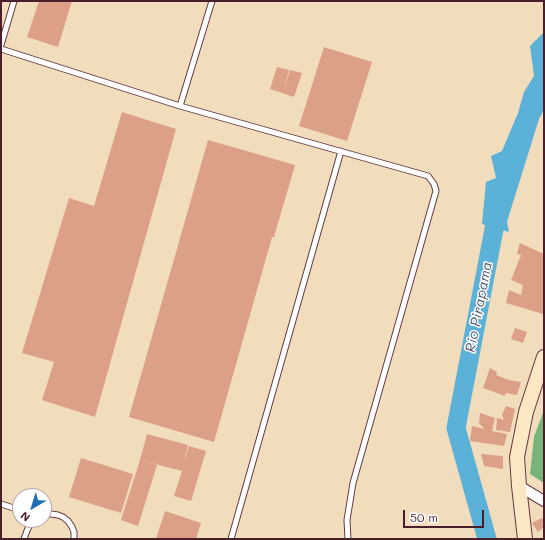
<!DOCTYPE html>
<style>
body{margin:0}
#map{position:relative;width:545px;height:540px;overflow:hidden;background:#f1dcbc;font-family:Mali,sans-serif}
canvas{display:block}
.frame{position:absolute;inset:0;border:2px solid #4a1f2b;pointer-events:none}
.north{position:absolute;left:12px;top:488px;width:40px;height:40px;box-sizing:border-box;background:#fff;border:1px solid #b7a5aa;border-radius:50%;rotate:218deg;font-size:11px;font-weight:700;line-height:16px;text-align:center;color:#4a1f2b}
.north::after{content:'';display:block;margin:auto;width:14px;height:18px;background:#1f6fb2;clip-path:polygon(50% 0,100% 100%,50% 72%,0 100%)}
.scale{position:absolute;left:403px;top:510px;width:81px;height:18px;box-sizing:border-box;border:2px solid #4a1f2b;border-top:0;padding-left:5px;font-size:12px;line-height:14px;white-space:nowrap;color:#4a1f2b;-webkit-text-stroke:3px #fff;paint-order:stroke}
</style>
<div id="map">
<canvas width="545" height="540"></canvas>
<div class="frame"></div>
<div class="north">N</div>
<div class="scale">50 m</div>
</div>
<script>
const ctx = document.querySelector('canvas').getContext('2d');
ctx.lineJoin = 'round';
function fillPath(path, color) {
  ctx.fillStyle = color;
  ctx.fill(path, 'evenodd');
}
function poly(rows) {
  const path = new Path2D();
  for (const r of rows) {
    path.moveTo(r[0], r[1]);
    for (let i = 2; i < r.length; i += 2) path.lineTo(r[i], r[i + 1]);
  }
  return path;
}
function stroke(path, color, width, dash) {
  ctx.strokeStyle = color;
  ctx.lineWidth = width;
  ctx.lineCap = dash ? 'butt' : 'round';
  ctx.setLineDash(dash || []);
  ctx.stroke(path);
}
function write(font, color, halo, rows, align = 'center') {
  ctx.font = font + ' Mali,sans-serif';
  ctx.lineWidth = 3;
  ctx.setLineDash([]);
  ctx.textBaseline = 'middle';
  ctx.strokeStyle = halo;
  ctx.fillStyle = color;
  for (const [text, x, y, turn = 0] of rows) {
    ctx.save();
    ctx.translate(x, y);
    ctx.rotate((+turn || 0) * Math.PI / 180);
    ctx.textAlign = isNaN(turn) ? turn : align;
    if (halo) ctx.strokeText(text, 0, 0);
    ctx.fillText(text, 0, 0);
    ctx.restore();
  }
}
fillPath(poly([
 [544,410,544,483,530,474,534,437]
]), '#75b678');
fillPath(poly([
 [544,32,544,109,539,119,510,212,507,222,509,232,482,224,486,182,496,178,491,156,502,151,518,113,524,92,534,76,530,46]
]), '#5cb1d8');
stroke(poly([
 [487,539,456,428,499,203]
]), '#5cb1d8', 19);
fillPath(poly([
 [39,1,72,1,58,47,27,37],
 [324,47,372,62,347,141,299,126],
 [277,67,289,70,284,89,290,70,302,73,294,97,270,89],
 [122,112,176,129,95,417,42,400,54,362,22,353,69,198,94,206],
 [208,140,295,165,274,237,272,237,214,442,129,417],
 [520,243,544,254,544,310,543,314,506,303,509,290,521,295,523,285,511,280,521,255,517,254],
 [515,328,527,332,523,343,511,339],
 [490,368,497,372,495,379,496,375,509,380,521,382,517,395,506,393,505,396,483,388],
 [506,406,515,409,510,432,496,430,497,418,504,420,502,415],
 [480,413,495,418,492,431,507,434,504,446,470,441,472,426,484,429,479,423],
 [147,434,188,445,184,461,189,446,206,451,191,501,174,496,182,471,147,462,157,465,138,526,121,520,140,460],
 [481,454,503,456,503,469,484,466],
 [81,458,133,474,121,513,69,497],
 [165,511,201,523,196,539,156,539],
 [542,518,544,520,544,527,538,532,532,523]
]), '#dca086');
const service = poly([
 [1,45,14,1],
 [1,49,180,106,428,176,434,184,436,191,353,483,347,520,348,539],
 [180,106,212,1],
 [1,504,20,510],
 [44,514,51,514,58,515,63,517,68,521,72,527,74,532,74,539],
 [24,539,28,528,34,520],
 [231,539,341,151]
]);
const minor = poly([
 [519,486,544,501]
]);
const secondary = poly([
 [525,539,519,486,517,457,526,412,544,357]
]);
stroke(service, '#633b41', 7);
stroke(minor, '#633b41', 12);
stroke(secondary, '#633b41', 16);
stroke(service, '#fff', 5);
stroke(minor, '#fff', 10);
stroke(secondary, '#fbe7c3', 14);
write('italic 14px', '#515970', '#fff', [
 ["Rio Pirapama",479,307,-79]
]);
</script>
